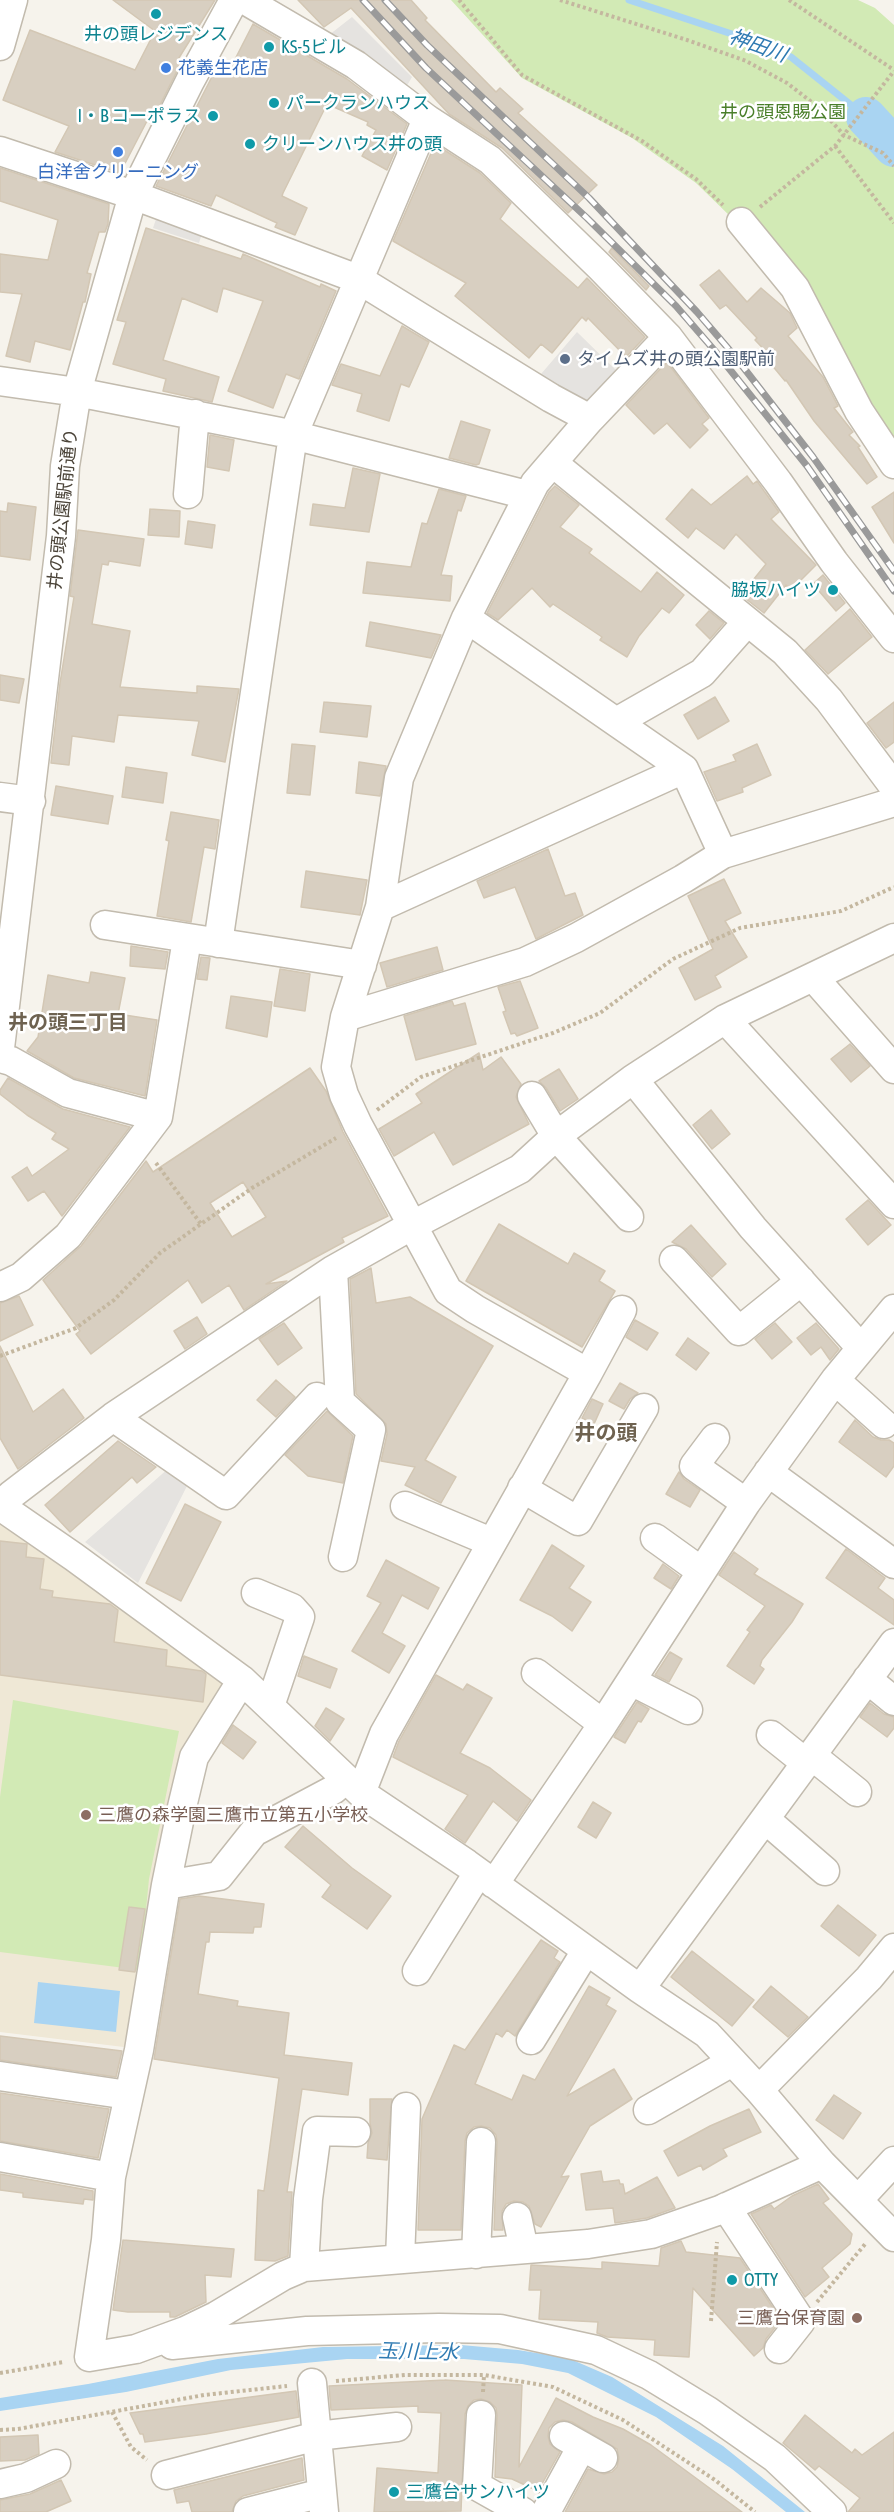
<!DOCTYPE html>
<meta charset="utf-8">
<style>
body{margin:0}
canvas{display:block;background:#f6f3ec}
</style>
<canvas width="894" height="2512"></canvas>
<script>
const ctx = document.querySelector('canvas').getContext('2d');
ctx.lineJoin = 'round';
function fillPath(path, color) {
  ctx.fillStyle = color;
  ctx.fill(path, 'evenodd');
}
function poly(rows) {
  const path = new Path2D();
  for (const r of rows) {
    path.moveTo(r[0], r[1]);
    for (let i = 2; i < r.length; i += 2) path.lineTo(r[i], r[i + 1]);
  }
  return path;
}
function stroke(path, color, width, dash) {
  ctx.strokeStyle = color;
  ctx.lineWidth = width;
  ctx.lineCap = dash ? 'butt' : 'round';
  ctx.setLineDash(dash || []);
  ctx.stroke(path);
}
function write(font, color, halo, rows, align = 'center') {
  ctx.font = font + ' "Asap Condensed","Noto Sans JP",sans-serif';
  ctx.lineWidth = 5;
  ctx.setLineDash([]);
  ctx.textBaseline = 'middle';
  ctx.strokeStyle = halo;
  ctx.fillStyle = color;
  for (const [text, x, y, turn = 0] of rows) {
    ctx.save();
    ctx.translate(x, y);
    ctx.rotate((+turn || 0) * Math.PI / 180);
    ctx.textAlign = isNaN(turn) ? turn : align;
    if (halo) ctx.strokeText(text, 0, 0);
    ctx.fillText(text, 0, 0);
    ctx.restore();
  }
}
fillPath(poly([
 [0,1524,7,1525,231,1689,185,1756,132,2048,0,2032]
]), '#efe8d6');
fillPath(poly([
 [451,0,858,0,875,8,894,25,894,452,733,219,696,183,632,138,522,78],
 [13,1700,179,1731,149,1879,140,1970,0,1952,0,1797]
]), '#d2eab5');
fillPath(poly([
 [352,17,412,77,405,89,329,35],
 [157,216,203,230,199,243,153,228],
 [577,332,619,373,587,405,541,374],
 [170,1467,189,1482,138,1583,85,1542]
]), '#e5e3e0');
fillPath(poly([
 [38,1982,120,1991,116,2032,34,2023],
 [461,2345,518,2350,568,2358,612,2377,723,2446,805,2512,786,2512,732,2469,656,2417,568,2373,522,2364,464,2359,347,2359,231,2370,126,2392,0,2411,0,2398,88,2384,218,2359,323,2347]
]), '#a9d4f2');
stroke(poly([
 [629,0,750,40,791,57,866,117]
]), '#a9d4f2', 7);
stroke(poly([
 [866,117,894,147]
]), '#a9d4f2', 40);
const building = poly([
 [113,0,215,0,177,61,181,63,151,123,147,121,120,173,55,152,69,126,3,100,30,30,135,70,155,31,113,0],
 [298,0,411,0,427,18,425,20,496,92,500,88,523,109,518,113,597,185,568,213,502,148,449,114,351,8,324,27,298,0],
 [253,24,347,79,407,124,387,170,362,156,376,130,367,125,368,122,327,104,283,193,282,196,307,208,295,235,275,227,277,223,216,195,211,206,156,186,219,63,230,69,253,24],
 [435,144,480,173,511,203,500,219,578,288,587,278,645,337,626,357,588,318,586,321,582,317,552,353,541,344,529,358,455,296,466,283,393,241,435,144],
 [0,168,109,204,108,224,105,232,99,232,87,273,91,274,85,302,83,302,70,350,35,341,30,362,6,356,22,294,0,292,0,254,48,260,58,220,0,201,0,168],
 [146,228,241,259,243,254,320,287,321,284,336,291,299,379,286,374,273,408,228,391,263,301,223,288,217,312,182,298,163,360,219,377,212,402,163,391,166,379,113,364,126,322,117,320,146,228],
 [612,248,649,286,646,290,609,252,612,248],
 [719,270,747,302,761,288,790,313,797,328,788,336,823,377,838,406,834,408,853,432,849,435,860,446,858,447,877,477,867,484,814,421,786,380,785,381,771,364,775,361,755,340,757,338,726,305,720,309,700,285,719,270],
 [402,326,429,342,409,387,401,384,389,421,357,411,362,394,332,385,341,364,380,376,402,326],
 [667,362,709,418,702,424,708,430,690,448,667,423,654,434,626,405,667,362],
 [461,421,490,430,479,464,476,465,449,458,461,421],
 [210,435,234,440,229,471,207,467,210,435],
 [353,468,380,474,369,532,310,525,313,504,345,508,353,468],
 [747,476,753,484,757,481,779,512,771,519,816,565,791,590,786,585,764,613,741,595,766,564,736,534,724,549,696,528,688,538,666,519,692,489,711,505,747,476],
 [555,486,579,505,560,527,592,549,589,553,641,592,657,572,684,595,669,613,662,608,639,636,627,657,600,640,602,637,553,604,550,607,532,588,498,620,487,613,549,492,555,486],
 [439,489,466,496,461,511,458,510,441,575,452,576,450,601,363,593,367,562,411,567,422,523,427,524,439,489],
 [894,492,894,543,872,507,894,492],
 [8,503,36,507,30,560,0,556,0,511,7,512,8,503],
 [150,509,180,511,179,537,148,535,150,509],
 [188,521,215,525,212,548,185,544,188,521],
 [78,530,144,539,140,566,109,561,108,565,102,564,92,624,130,631,120,687,197,693,197,686,239,689,225,762,192,755,199,721,118,715,114,742,72,736,69,765,51,763,60,683,74,597,70,596,78,530],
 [823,575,845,603,836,611,813,584,823,575],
 [850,609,872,637,828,674,805,650,850,609],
 [709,611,724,623,710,639,696,625,709,611],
 [370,622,441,635,431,658,366,646,370,622],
 [0,675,24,679,19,703,0,700,0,675],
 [715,697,729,721,698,739,684,715,715,697],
 [324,702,371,706,367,737,320,732,324,702],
 [894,702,894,742,886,748,867,723,894,702],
 [292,744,315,746,310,795,287,793,292,744],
 [757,744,771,775,742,788,743,792,717,801,704,772,736,761,733,755,757,744],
 [359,762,386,766,380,796,356,793,359,762],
 [126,767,167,773,163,803,122,797,126,767],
 [56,786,113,796,108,824,51,815,56,786],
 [171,812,219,820,215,849,204,847,191,922,157,916,169,841,166,840,171,812],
 [548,849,565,896,575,893,583,915,536,939,515,887,484,898,477,881,548,849],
 [306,871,367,880,360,915,301,907,306,871],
 [724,879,741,913,725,921,747,957,715,976,721,987,695,1000,679,968,713,949,688,896,724,879],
 [131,946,168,952,165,969,130,966,131,946],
 [437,947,443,970,387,987,380,963,437,947],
 [201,957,210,958,207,980,197,979,201,957],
 [280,969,310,974,305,1011,274,1006,280,969],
 [91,972,125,978,118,1014,157,1020,145,1096,74,1078,27,1051,38,1037,48,975,89,983,91,972],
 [520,981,538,1028,517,1036,515,1033,511,1034,503,1012,506,1011,498,987,520,981],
 [231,996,272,1002,267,1037,226,1028,231,996],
 [452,1001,454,1006,465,1003,476,1044,416,1060,404,1016,452,1001],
 [850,1044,870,1066,851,1082,831,1059,850,1044],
 [479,1053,483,1070,501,1057,521,1084,516,1097,529,1124,453,1165,434,1132,394,1156,379,1129,422,1103,416,1094,479,1053],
 [310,1068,326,1091,343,1132,388,1216,342,1238,344,1242,266,1284,287,1281,244,1310,229,1285,202,1303,188,1280,91,1354,76,1334,80,1331,43,1280,81,1246,146,1161,153,1172,310,1068],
 [243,1182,266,1217,232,1237,210,1203,243,1182],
 [559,1069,578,1099,560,1111,546,1088,539,1081,559,1069],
 [8,1078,63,1109,130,1127,62,1216,44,1191,28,1201,12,1177,27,1167,32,1176,69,1149,52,1139,56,1133,27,1115,0,1094,0,1090,8,1078],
 [711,1110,730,1134,712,1149,693,1125,711,1110],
 [868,1200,891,1225,868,1245,846,1219,868,1200],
 [499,1224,568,1264,574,1253,605,1271,599,1281,615,1291,582,1347,466,1281,499,1224],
 [691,1225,726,1264,712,1277,686,1249,672,1242,691,1225],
 [371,1268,376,1303,410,1297,493,1346,425,1460,456,1477,441,1503,405,1485,415,1467,381,1461,387,1434,386,1424,356,1394,350,1279,371,1268],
 [19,1296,33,1325,0,1341,0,1303,19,1296],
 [197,1317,207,1334,185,1349,174,1331,197,1317],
 [635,1320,658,1333,647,1350,626,1337,635,1320],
 [284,1323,302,1348,278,1365,259,1339,284,1323],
 [775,1323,792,1342,772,1359,755,1339,775,1323],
 [816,1323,839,1349,830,1360,821,1347,811,1355,797,1338,816,1323],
 [688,1338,709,1353,696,1370,676,1355,688,1338],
 [0,1346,33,1412,63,1389,84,1418,18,1469,0,1438,0,1346],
 [276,1380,295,1397,276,1417,257,1400,276,1380],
 [620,1383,638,1393,630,1399,624,1409,609,1401,620,1383],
 [592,1399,603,1404,594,1424,582,1418,592,1399],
 [327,1411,353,1436,343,1483,308,1476,285,1455,327,1411],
 [855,1420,873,1437,881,1440,889,1440,894,1443,894,1466,886,1477,839,1442,855,1420],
 [118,1441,156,1467,137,1483,132,1477,70,1532,45,1505,118,1441],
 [679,1472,684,1479,700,1490,690,1507,666,1494,679,1472],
 [185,1504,221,1522,181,1601,146,1583,185,1504],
 [0,1541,27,1544,26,1557,44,1559,40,1589,53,1591,52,1597,110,1604,118,1610,114,1642,167,1650,166,1666,202,1671,206,1674,203,1702,0,1675,0,1541],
 [552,1545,584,1566,569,1588,591,1602,572,1631,552,1616,520,1600,552,1545],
 [846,1549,885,1578,878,1588,894,1600,894,1625,826,1578,846,1549],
 [734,1552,758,1569,754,1574,803,1604,792,1622,762,1660,760,1666,764,1669,754,1684,727,1666,750,1632,747,1630,765,1606,719,1575,734,1552],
 [386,1560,439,1588,428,1609,402,1595,382,1633,405,1646,389,1673,352,1651,381,1603,367,1596,386,1560],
 [663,1564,679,1576,671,1589,654,1578,663,1564],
 [670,1652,682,1659,669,1682,655,1675,670,1652],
 [304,1656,337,1669,330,1688,298,1676,304,1656],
 [436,1675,463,1690,467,1684,492,1698,460,1753,490,1768,531,1800,517,1821,493,1801,465,1843,445,1829,468,1795,393,1757,399,1741,436,1675],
 [637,1702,649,1709,641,1722,638,1721,625,1743,614,1737,637,1702],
 [870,1703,884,1714,894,1717,894,1728,887,1737,860,1717,870,1703],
 [326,1708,344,1719,330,1741,315,1726,326,1708],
 [233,1725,256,1742,243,1759,222,1743,233,1725],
 [593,1802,611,1813,596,1838,578,1827,593,1802],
 [303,1826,352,1868,391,1896,367,1929,322,1897,331,1885,285,1847,303,1826],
 [199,1896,264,1904,261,1927,254,1927,253,1933,210,1932,209,1942,206,1942,198,1994,238,2001,237,2006,289,2013,284,2055,352,2063,348,2095,302,2089,287,2192,292,2192,288,2256,275,2261,255,2260,258,2190,264,2191,279,2078,154,2059,180,1899,199,1896],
 [838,1905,876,1935,859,1956,821,1926,838,1905],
 [129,1907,145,1909,135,1972,119,1970,129,1907],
 [541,1940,558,1951,554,1958,560,1962,515,2036,507,2030,502,2037,496,2033,475,2084,512,2100,523,2075,535,2080,589,1986,610,1998,606,2005,616,2011,567,2096,614,2069,632,2099,590,2126,561,2177,569,2176,541,2227,535,2224,529,2206,523,2202,514,2201,506,2204,502,2211,503,2230,494,2230,497,2142,496,2135,490,2128,481,2126,474,2127,467,2133,465,2141,461,2230,418,2230,422,2119,454,2045,465,2050,541,1940],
 [692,1951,754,2000,732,2026,671,1977,692,1951],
 [771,1986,808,2017,788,2037,753,2007,771,1986],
 [0,2036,122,2051,116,2077,0,2060,0,2036],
 [0,2093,109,2109,98,2158,0,2141,0,2093],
 [834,2095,861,2113,843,2139,816,2120,834,2095],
 [370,2099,392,2099,387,2160,367,2158,368,2143,372,2133,370,2123,370,2099],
 [749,2109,761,2132,723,2149,727,2156,703,2170,701,2165,678,2176,664,2151,710,2126,749,2109],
 [601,2171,603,2182,619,2180,620,2184,623,2184,625,2194,657,2177,675,2208,647,2218,615,2223,613,2208,586,2210,581,2174,601,2171],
 [0,2174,93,2191,93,2200,84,2199,83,2204,23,2197,23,2193,0,2190,0,2174],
 [818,2184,829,2199,823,2203,852,2234,850,2244,822,2268,829,2277,805,2297,751,2214,771,2205,774,2209,792,2196,818,2184],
 [123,2240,234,2249,231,2277,205,2275,206,2302,175,2317,170,2317,170,2312,128,2312,113,2310,123,2240],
 [681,2241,686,2252,740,2258,781,2320,766,2339,763,2348,754,2356,693,2288,689,2357,654,2355,655,2340,607,2337,597,2333,598,2322,539,2319,541,2290,529,2290,531,2265,602,2269,602,2262,659,2266,661,2248,681,2241],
 [445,2380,522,2385,519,2467,556,2398,593,2417,623,2429,651,2445,742,2512,565,2512,588,2469,604,2474,612,2472,617,2467,619,2458,617,2449,572,2422,563,2420,555,2422,549,2428,548,2436,550,2444,560,2452,538,2491,512,2479,495,2477,497,2415,496,2408,490,2402,481,2399,474,2400,468,2406,465,2414,461,2511,374,2512,377,2468,438,2473,441,2413,418,2412,418,2406,331,2410,329,2386,445,2380],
 [296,2391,299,2417,206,2434,145,2442,143,2434,140,2434,130,2413,296,2391],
 [805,2415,852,2453,855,2449,862,2455,894,2432,894,2512,848,2512,860,2498,819,2466,815,2470,783,2443,805,2415],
 [38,2435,39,2454,25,2460,0,2461,0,2437,38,2435],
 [302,2458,304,2480,243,2496,236,2501,232,2512,192,2512,189,2501,177,2503,174,2490,302,2458],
 [61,2480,71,2501,46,2512,0,2512,0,2500,30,2494,61,2480]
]);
fillPath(building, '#d8cfc1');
stroke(building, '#d3c7b4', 1.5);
const minor = poly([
 [245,0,356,65,427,119,490,160,601,268,668,337,778,482,834,562,894,638],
 [0,46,13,0],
 [0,151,133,195,358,279,551,398,590,419],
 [741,222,795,288,859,411,894,464],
 [0,381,77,392,285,433,527,495],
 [553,463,785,652,829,700,894,787],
 [188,494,195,414],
 [466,618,684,769,723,854],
 [618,721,702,673,747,622],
 [0,797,31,801],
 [380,907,684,769],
 [105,925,362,965],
 [218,943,293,435,427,119],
 [814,978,894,1069],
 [345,1017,525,962,576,938,683,879,723,854,894,802],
 [725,1019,894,1204],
 [0,1048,61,536,65,466,77,392,133,195,190,81,234,0],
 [0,1058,11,1061,68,1093,158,1117],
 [633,1079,753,1228,861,1348],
 [532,1096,556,1136,629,1217],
 [674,1260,739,1331,801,1281],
 [333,1270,340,1402,371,1430,343,1557],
 [0,1287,21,1277,68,1236,158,1117,187,939],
 [588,1373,622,1310],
 [835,1380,884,1424],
 [113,1417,226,1495,317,1397],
 [715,1438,694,1466,746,1503],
 [768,1472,894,1564],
 [522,1488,578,1521,644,1408],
 [405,1506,491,1542],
 [3,1508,11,1495,113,1417,333,1270,411,1226,520,1169,556,1136,633,1079,725,1019,894,938],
 [0,1509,3,1508,74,1557,242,1680,361,1793,467,1864,640,1989,707,2034,759,2090,822,2164,894,2237],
 [655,1538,701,1571],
 [256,1593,292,1608,300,1617,270,1706],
 [536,1673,603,1724],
 [867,1679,894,1701],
 [242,1680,194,1757,182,1807,166,1885,139,2050,111,2177,106,2240,89,2357,136,2349,185,2331,216,2316,283,2276,304,2267,588,2244,651,2234,720,2210,822,2164],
 [631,1681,688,1710],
 [771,1735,806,1763],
 [811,1755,857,1792],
 [361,1793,384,1734,588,1373,475,1309,448,1291,358,1125,344,1095,336,1067,345,1017,380,907,399,778,466,618,535,483,590,419,668,337],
 [765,1819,825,1871],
 [494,1884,603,1724,746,1503,835,1380,894,1309],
 [166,1885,219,1876,254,1832,333,1790,345,1780],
 [417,1971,478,1873],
 [640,1989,894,1643],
 [531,2040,586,1951],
 [0,2076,128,2095],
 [759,2090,869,1978,894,1948],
 [648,2110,732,2062],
 [0,2157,111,2177],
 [859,2199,894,2161],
 [726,2207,801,2321,779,2349],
 [517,2217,524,2249],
 [476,2254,481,2142],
 [400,2259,406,2107],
 [304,2267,308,2199,317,2131,356,2132],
 [172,2345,307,2331,439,2328,500,2329,596,2350,649,2375,708,2411,775,2458,832,2512],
 [312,2383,324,2512],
 [481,2415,477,2486,523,2512],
 [564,2436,603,2458],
 [166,2475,317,2436,397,2427],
 [0,2484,26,2478,56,2464],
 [248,2512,322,2493],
 [546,2512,582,2446]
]);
stroke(minor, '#c2bbae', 31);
stroke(poly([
 [459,0,522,75,642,141,696,179,723,205],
 [560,0,687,40,746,61,787,83,818,107,844,135,883,153,894,166],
 [789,0,894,70],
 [835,146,894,223],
 [760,207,835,146,894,71],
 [377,1110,421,1077,553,1033,600,1013,673,959,740,928,841,911,894,887],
 [156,1163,201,1224],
 [0,1356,76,1328,114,1300,160,1253,252,1188,336,1138],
 [817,2302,866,2243],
 [711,2321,717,2242],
 [0,2373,64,2362],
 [336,2381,405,2375,484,2375,553,2387,623,2420,715,2480,755,2512],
 [483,2392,484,2375],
 [112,2412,131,2447,147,2460],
 [0,2430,18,2429,204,2395,287,2386]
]), '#c4b79f', 4, [3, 3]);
stroke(minor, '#fff', 28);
const rail = poly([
 [363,0,426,68,587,218,676,306,715,351,807,466,894,591],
 [385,0,427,45,589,198,697,312,733,354,813,457,894,571]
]);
stroke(rail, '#9a9a9a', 7);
stroke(rail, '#fff', 4.5, [14]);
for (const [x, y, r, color] of [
 [156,14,6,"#0f9aa8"],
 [269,47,6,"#0f9aa8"],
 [166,68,6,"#3f7fe0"],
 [274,103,6,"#0f9aa8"],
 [213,116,6,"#0f9aa8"],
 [250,144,6,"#0f9aa8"],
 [118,152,6,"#3f7fe0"],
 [565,359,6,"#5c6f8a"],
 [833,590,6,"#0f9aa8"],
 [86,1815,6,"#8d6e63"],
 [732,2280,6,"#0f9aa8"],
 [857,2318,6,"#8d6e63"],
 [394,2492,6,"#0f9aa8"]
]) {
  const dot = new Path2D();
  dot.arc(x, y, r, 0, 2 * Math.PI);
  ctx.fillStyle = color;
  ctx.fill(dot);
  stroke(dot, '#fff', 2);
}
write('18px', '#0d838f', '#fff', [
 ["井の頭レジデンス",156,34,"center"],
 ["KS-5ビル",281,47],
 ["パークランハウス",286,103],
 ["I・B コーポラス",201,116,"right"],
 ["クリーンハウス井の頭",262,144],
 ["脇坂ハイツ",821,590,"right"],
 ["OTTY",744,2280],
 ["三鷹台サンハイツ",406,2492]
], 'left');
write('18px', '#366cbe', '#fff', [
 ["花義生花店",178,68],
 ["白洋舍クリーニング",118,172,"center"]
], 'left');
write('18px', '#4a7f2a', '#fff', [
 ["井の頭恩賜公園",783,112]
]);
write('18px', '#4e5e75', '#fff', [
 ["タイムズ井の頭公園駅前",577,359]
], 'left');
write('18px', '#4b4439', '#fff', [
 ["井の頭公園駅前通り",63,509,-84]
]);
write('18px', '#785e54', '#fff', [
 ["三鷹の森学園三鷹市立第五小学校",98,1815],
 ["三鷹台保育園",845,2318,"right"]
], 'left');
write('italic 20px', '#2e7ab2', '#fff', [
 ["神田川",758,46,20],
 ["玉川上水",418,2352,1]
]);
write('bold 20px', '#6e6250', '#fff', [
 ["井の頭三丁目",68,1023]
]);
write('bold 21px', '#6e6250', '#fff', [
 ["井の頭",606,1433]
]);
</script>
